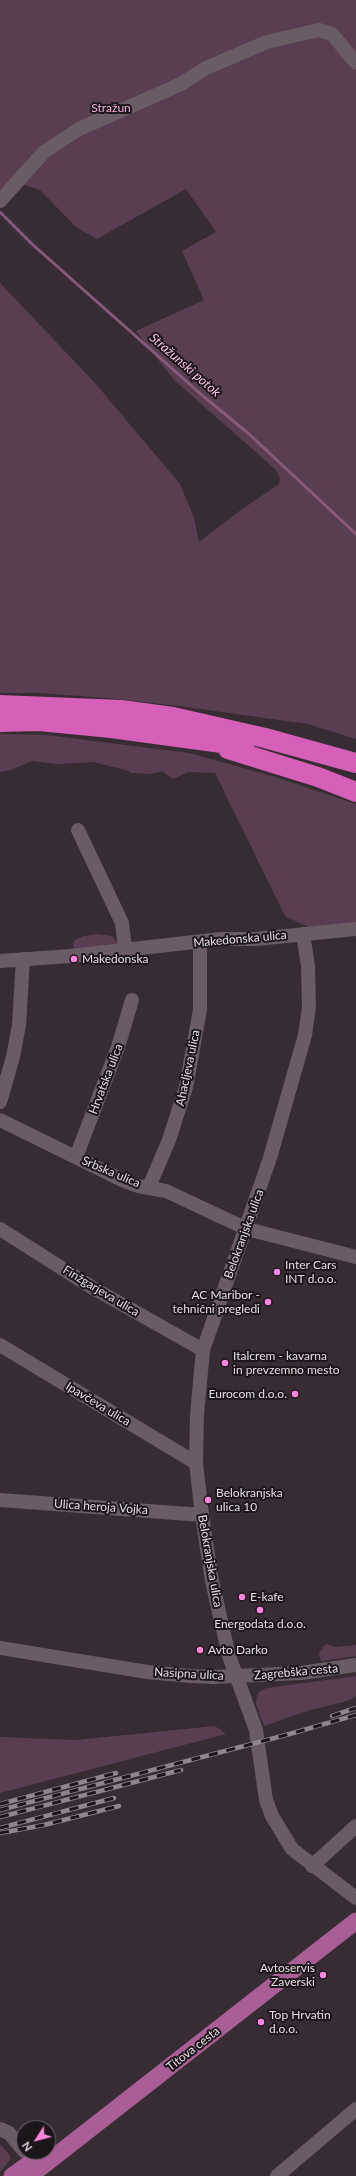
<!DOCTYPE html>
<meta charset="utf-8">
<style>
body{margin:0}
#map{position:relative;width:356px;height:2176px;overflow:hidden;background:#382c34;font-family:Lato,sans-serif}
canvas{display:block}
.north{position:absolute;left:16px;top:2120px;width:40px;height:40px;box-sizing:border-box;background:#1c161a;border:1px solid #6c656a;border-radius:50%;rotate:234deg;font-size:11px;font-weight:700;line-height:16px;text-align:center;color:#e4dce2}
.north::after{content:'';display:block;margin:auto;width:14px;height:18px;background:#ff85de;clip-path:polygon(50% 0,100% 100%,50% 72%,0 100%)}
</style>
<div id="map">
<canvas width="356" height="2176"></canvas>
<div class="north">N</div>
</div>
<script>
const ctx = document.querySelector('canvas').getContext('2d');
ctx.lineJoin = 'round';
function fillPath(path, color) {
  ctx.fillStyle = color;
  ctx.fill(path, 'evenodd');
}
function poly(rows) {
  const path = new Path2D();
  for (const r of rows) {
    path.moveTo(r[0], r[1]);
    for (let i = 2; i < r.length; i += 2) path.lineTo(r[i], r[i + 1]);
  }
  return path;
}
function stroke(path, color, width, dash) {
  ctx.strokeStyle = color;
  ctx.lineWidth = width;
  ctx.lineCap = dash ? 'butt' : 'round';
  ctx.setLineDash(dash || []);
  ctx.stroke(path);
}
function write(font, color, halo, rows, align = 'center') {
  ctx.font = font + ' Lato,sans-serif';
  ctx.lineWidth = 4;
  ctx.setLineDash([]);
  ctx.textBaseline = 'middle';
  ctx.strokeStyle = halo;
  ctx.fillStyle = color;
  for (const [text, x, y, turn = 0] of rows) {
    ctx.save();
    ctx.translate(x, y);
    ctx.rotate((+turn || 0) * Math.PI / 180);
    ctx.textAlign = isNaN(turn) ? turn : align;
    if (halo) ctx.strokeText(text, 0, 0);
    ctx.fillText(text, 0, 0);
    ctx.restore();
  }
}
fillPath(poly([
 [0,0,356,0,356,739,308,724,179,706,118,699,40,693,0,693,0,283,95,383,180,484,194,518,199,542,238,512,279,484,280,478,275,469,174,380,136,331,204,300,182,251,216,232,186,189,97,239,76,227,40,190,14,181,0,191],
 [0,734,47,735,189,753,272,776,356,804,356,924,308,927,285,916,215,773,188,772,173,779,162,771,151,774,132,773,126,770,93,762,57,764,32,761,11,770,0,772],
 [97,934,112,936,117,942,116,945,74,949,73,944,75,940,84,936],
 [326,1644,335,1647,356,1645,356,1656,321,1661,319,1653],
 [356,1676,356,1696,347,1701,310,1710,264,1726,256,1704,257,1695,260,1691,267,1688],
 [215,1726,226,1734,0,1793,0,1737,76,1740],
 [0,2144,9,2154,11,2159,0,2172]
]), '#593e51');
stroke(poly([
 [0,212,32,244,203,396,249,434,356,534]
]), '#88597a', 3);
stroke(poly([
 [0,201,44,152,79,129,181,84,206,68,267,42,319,30,332,34,356,63],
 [78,830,122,923,125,949],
 [303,934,308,966,309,1007,305,1035,270,1158,203,1350,197,1415,196,1463,202,1515,212,1581,229,1656,256,1730,266,1800,272,1816,292,1849,356,1898],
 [0,961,70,956,221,939,256,939,356,929],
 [0,1102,13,1057,19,1025,23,959],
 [0,1120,122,1180,138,1186,166,1191,247,1229,356,1257],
 [76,1157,118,1047,132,1000],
 [149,1187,169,1140,186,1087,200,1010,200,943],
 [0,1229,93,1288,203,1350],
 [0,1345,196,1463],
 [0,1500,202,1515],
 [0,1648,147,1672,190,1676,214,1677,301,1673,356,1665],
 [312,1866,356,1826],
 [0,2129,9,2133,24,2151],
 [277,2176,356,2109]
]), '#695c65', 14);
stroke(poly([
 [12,2176,38,2157],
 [30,2176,356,1921]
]), '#aa5e96', 17);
stroke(poly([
 [0,705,121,710,173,717,265,738,356,763],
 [0,722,39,721,111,728,244,746],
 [228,749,318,777,356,792]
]), '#d65fb7', 20);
const rail = poly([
 [332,1716,356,1708],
 [0,1804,116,1773],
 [0,1810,286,1735,356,1715],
 [0,1817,181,1770],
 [0,1828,114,1798],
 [0,1833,44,1825,119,1806]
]);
stroke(rail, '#8f868d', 4.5);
stroke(rail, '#1c161a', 3, [9]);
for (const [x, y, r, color] of [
 [74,959,4,"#ff85de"],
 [277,1272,4,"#ff85de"],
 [268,1302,4,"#ff85de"],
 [225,1363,4,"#ff85de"],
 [295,1394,4,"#ff85de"],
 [208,1500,4,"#ff85de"],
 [242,1597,4,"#ff85de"],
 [260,1610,4,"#ff85de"],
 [200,1650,4,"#ff85de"],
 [323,1975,4,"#ff85de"],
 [261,2022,4,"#ff85de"]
]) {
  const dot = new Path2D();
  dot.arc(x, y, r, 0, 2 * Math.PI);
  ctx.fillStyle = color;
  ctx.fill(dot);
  stroke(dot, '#1c161a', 1.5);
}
write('12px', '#f9b0e3', '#1c161a', [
 ["Stražun",111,108]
]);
write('12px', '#e4dce2', '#1c161a', [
 ["Makedonska ulica",240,939,-5],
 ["Ahacljeva ulica",188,1068,-78],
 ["Hrvatska ulica",106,1079,-69],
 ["Srbska ulica",111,1172,23],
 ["Belokranjska ulica",244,1234,-70],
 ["Finžgarjeva ulica",101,1291,31],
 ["Ipavčeva ulica",98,1404,31],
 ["Ulica heroja Vojka",101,1507,4],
 ["Belokranjska ulica",210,1561,80],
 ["Zagrebška cesta",296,1672,-5],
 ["Nasipna ulica",189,1674,3],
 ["Titova cesta",193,2049,-38]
]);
write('12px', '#e4dce2', '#1c161a', [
 ["Makedonska",82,959],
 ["Inter Cars",285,1265],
 ["INT d.o.o.",285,1279],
 ["AC Maribor -",260,1295,"right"],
 ["tehnični pregledi",260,1309,"right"],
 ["Italcrem - kavarna",233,1356],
 ["in prevzemno mesto",233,1370],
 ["Eurocom d.o.o.",287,1394,"right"],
 ["Belokranjska",216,1493],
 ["ulica 10",216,1507],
 ["E-kafe",250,1597],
 ["Energodata d.o.o.",260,1624,"center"],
 ["Avto Darko",208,1650],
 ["Avtoservis",315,1968,"right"],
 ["Zaverski",315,1982,"right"],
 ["Top Hrvatin",269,2015],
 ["d.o.o.",269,2029]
], 'left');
write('italic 13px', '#f8bde6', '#1c161a', [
 ["Stražunski potok",185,365,41]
]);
</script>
